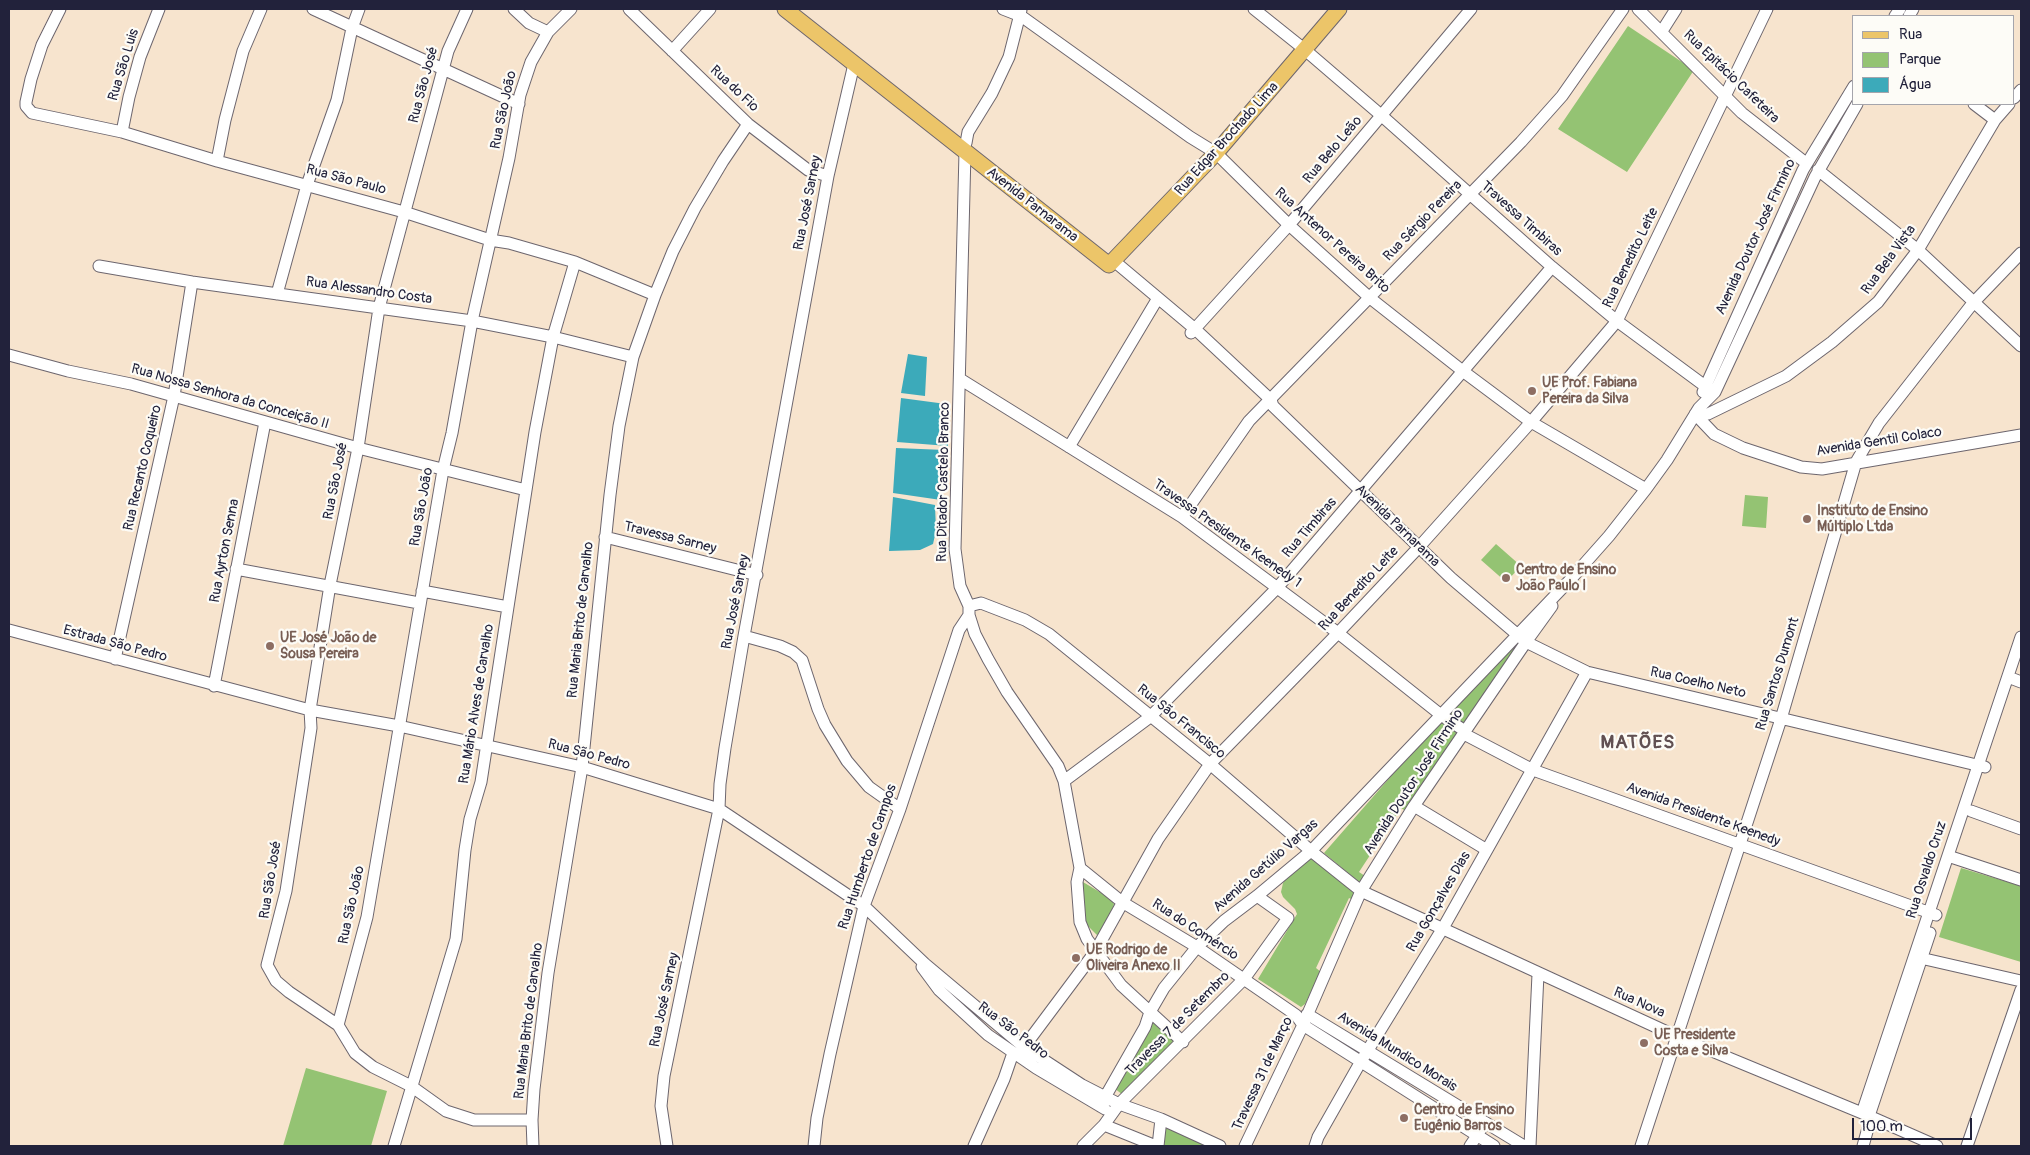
<!DOCTYPE html>
<meta charset="utf-8">
<style>
body{margin:0}
#map{position:relative;width:2030px;height:1155px;overflow:hidden;background:#f7e4ce;font-family:Pangolin,sans-serif}
canvas{display:block}
.frame{position:absolute;inset:0;border:10px solid #22223b;pointer-events:none}
.legend{position:absolute;left:1852px;top:15px;width:162px;height:90px;box-sizing:border-box;background:#fdfcf7;border:1px solid #a5a5ac;margin:0;padding:6px 9px;list-style:none;font-size:15px;color:#22223b}
.legend li{display:flex;align-items:center;gap:10px;height:25px}
.legend b{width:25px;border:1px solid #a5a5ac}
.scale{position:absolute;left:1852px;top:1118px;width:120px;height:22px;box-sizing:border-box;border:2px solid #22223b;border-top:0;padding-left:6px;font-size:15px;line-height:18px;white-space:nowrap;color:#22223b;-webkit-text-stroke:4px #fdfcf7;paint-order:stroke}
</style>
<div id="map">
<canvas width="2030" height="1155"></canvas>
<div class="frame"></div>
<ul class="legend">
<li><b style="height:6px;background:#ecc569"></b>Rua</li>
<li><b style="height:14px;background:#94c373"></b>Parque</li>
<li><b style="height:14px;background:#3caaba"></b>Água</li>
</ul>
<div class="scale">100 m</div>
</div>
<script>
const ctx = document.querySelector('canvas').getContext('2d');
ctx.lineJoin = 'round';
function fillPath(path, color) {
  ctx.fillStyle = color;
  ctx.fill(path, 'evenodd');
}
function poly(rows) {
  const path = new Path2D();
  for (const r of rows) {
    path.moveTo(r[0], r[1]);
    for (let i = 2; i < r.length; i += 2) path.lineTo(r[i], r[i + 1]);
  }
  return path;
}
function stroke(path, color, width, dash) {
  ctx.strokeStyle = color;
  ctx.lineWidth = width;
  ctx.lineCap = dash ? 'butt' : 'round';
  ctx.setLineDash(dash || []);
  ctx.stroke(path);
}
function write(font, color, halo, rows, align = 'center') {
  ctx.font = font + ' Pangolin,sans-serif';
  ctx.lineWidth = 4.5;
  ctx.setLineDash([]);
  ctx.textBaseline = 'middle';
  ctx.strokeStyle = halo;
  ctx.fillStyle = color;
  for (const [text, x, y, turn = 0] of rows) {
    ctx.save();
    ctx.translate(x, y);
    ctx.rotate((+turn || 0) * Math.PI / 180);
    ctx.textAlign = isNaN(turn) ? turn : align;
    if (halo) ctx.strokeText(text, 0, 0);
    ctx.fillText(text, 0, 0);
    ctx.restore();
  }
}
fillPath(poly([
 [1628,26,1694,70,1627,172,1558,129],
 [1745,495,1768,497,1766,528,1742,526],
 [1496,544,1521,566,1506,582,1481,560],
 [1514,641,1519,645,1465,727,1448,713],
 [1441,719,1458,733,1407,812,1401,808,1359,872,1365,876,1359,882,1324,853],
 [1312,857,1357,892,1355,901,1349,898,1316,968,1321,972,1305,1004,1301,1007,1258,979,1297,914,1295,909,1283,897,1281,892,1283,883,1288,875],
 [1961,868,2021,886,2021,962,1939,937],
 [1083,882,1113,900,1114,905,1101,933,1097,935,1087,925,1082,913,1081,884],
 [1154,1021,1178,1039,1123,1095,1114,1088,1150,1022],
 [306,1068,387,1091,371,1146,283,1146],
 [1166,1129,1172,1129,1209,1146,1162,1146,1163,1131]
]), '#94c373');
fillPath(poly([
 [908,354,927,357,925,396,901,393],
 [901,398,946,404,948,446,897,442],
 [896,448,945,450,941,500,893,493],
 [893,497,935,505,936,531,933,544,920,550,889,551]
]), '#3caaba');
const minor = poly([
 [60,9,42,45,31,79,26,102,26,106,32,113,122,132,217,161,404,212,490,240,509,243,575,262,655,295],
 [313,9,519,104],
 [467,9,448,51,379,308,358,448,330,585,310,710,311,728,286,891,267,965,276,981,289,992,338,1025,355,1053,373,1067,411,1086,446,1111,474,1120,532,1120],
 [514,9,529,23,548,32],
 [629,9,748,124,808,170,828,176],
 [1003,9,1021,16,1190,137,1216,153,1289,225,1370,298,1464,372,1531,422,1646,489],
 [1254,9,1304,49,1382,116,1552,267,1617,321,1705,386,1715,392],
 [1638,9,1742,113,1806,163],
 [1895,16,1900,9],
 [1909,16,1913,9],
 [1662,31,1676,9],
 [672,51,710,9],
 [2014,98,2021,90],
 [1974,104,1995,120],
 [122,132,129,97,140,57,159,9],
 [966,143,968,132,992,93,1009,57,1021,10],
 [965,152,955,549,960,586,969,606,969,615,975,634,988,659,1007,692,1058,766,1064,781,1080,868,1077,882,1080,922,1087,939,1121,985,1183,1042],
 [217,161,225,120,243,51,261,9],
 [1818,170,1918,250,2021,346],
 [1114,261,1195,329,1271,400,1273,406,1451,578,1526,642,1587,672,1985,767],
 [99,266,192,282,472,321,553,337,633,357],
 [277,294,307,185,337,100,352,28,359,9],
 [1191,333,1289,225,1471,9],
 [9,355,68,371,131,384,358,448,526,490],
 [960,379,1182,517,1338,633,1441,715,1465,731],
 [1703,392,1803,170,1854,86],
 [1697,411,1704,415,1708,414,1786,376,1832,342,1878,302,1918,250,1995,120,2009,104],
 [1695,414,1714,434,1743,448,1801,467,1822,469,2021,435],
 [1069,447,1158,298],
 [1182,517,1249,421,1521,142,1562,96,1623,9],
 [605,537,757,575],
 [236,569,419,603],
 [422,591,508,607],
 [969,606,981,603,1025,620,1049,634,1210,764,1311,851,1361,891,1678,1037,1862,1113,1937,1146],
 [9,630,310,710,399,726,582,767,719,809,864,906,925,964,1024,1047,1082,1085,1119,1104,1161,1119,1220,1146],
 [744,636,780,646,793,652,802,660,818,709,825,725,847,761,869,787,900,809],
 [115,659,174,396,192,282],
 [2008,677,2021,682],
 [214,686,265,422],
 [1464,734,1533,770,1936,915],
 [1064,781,1150,717,1277,588,1552,267],
 [1414,806,1487,850],
 [1971,811,2021,829],
 [1948,856,2021,880],
 [1080,868,1122,902,1197,947,1296,1015,1303,1025,1494,1146],
 [1916,957,2021,981],
 [922,967,939,990,988,1035,1036,1068,1105,1109],
 [1307,1014,1524,1146],
 [338,1025,367,917,443,470,452,433,472,321,509,158,520,95,531,62,548,32,571,9],
 [1024,1047,1095,952,1158,839,1210,764,1338,633,1419,547,1531,422,1617,321,1767,9],
 [1100,1106,1145,1027,1150,1012,1164,988,1197,947,1224,921,1257,896,1311,851,1570,580,1609,536,1646,489,1667,460,1699,408,1715,392,1815,177,1857,104],
 [1862,1113,2021,637],
 [1869,1116,1930,933],
 [1104,1125,1156,1146],
 [394,1146,456,939,465,850,470,819,481,782,535,432,553,337,575,262],
 [533,1146,532,1120,534,1089,548,973,582,767,610,495,619,426,633,357,655,295,673,251,695,208,723,161,748,124],
 [667,1146,661,1106,664,1076,719,809,720,784,725,748,744,636,828,176,854,64],
 [814,1146,817,1118,830,1054,864,906,900,809,959,630,969,615],
 [974,1146,1004,1079,1013,1053],
 [1083,1146,1104,1125,1119,1104,1244,979,1288,918,1257,896],
 [1158,1146,1161,1119],
 [1245,1146,1303,1025,1361,891,1414,806,1526,642,1552,606],
 [1315,1146,1318,1137,1360,1063,1443,928,1587,672],
 [1470,1146,1480,1131],
 [1530,1146,1538,974],
 [1641,1146,1781,719,1856,462,1879,423,1973,303,2021,253],
 [1863,1146,1871,1117],
 [1967,1146,2021,990]
]);
const major = poly([
 [785,9,1109,265,1216,153,1339,9]
]);
stroke(minor, '#6d666e', 13);
stroke(major, '#6d666e', 17);
stroke(minor, '#fff', 11);
stroke(major, '#ecc569', 15);
for (const [x, y, r, color] of [
 [1532,391,5,"#8d6e63"],
 [1807,519,5,"#8d6e63"],
 [1506,578,5,"#8d6e63"],
 [270,646,5,"#8d6e63"],
 [1076,958,5,"#8d6e63"],
 [1644,1043,5,"#8d6e63"],
 [1404,1118,5,"#8d6e63"]
]) {
  const dot = new Path2D();
  dot.arc(x, y, r, 0, 2 * Math.PI);
  ctx.fillStyle = color;
  ctx.fill(dot);
  stroke(dot, '#fdfcf7', 2);
}
write('14px', '#22223b', '#fdfcf7', [
 ["Rua São Luis",124,65,-73],
 ["Rua Epitácio Cafeteira",1731,77,44],
 ["Rua São José",424,85,-75],
 ["Rua do Fio",734,89,43],
 ["Rua São João",504,110,-78],
 ["Rua Edgar Brochado Lima",1227,139,-48],
 ["Rua Belo Leão",1333,150,-50],
 ["Rua São Paulo",346,180,15],
 ["Rua José Sarney",808,203,-79],
 ["Avenida Parnarama",1032,205,38],
 ["Travessa Timbiras",1521,219,42],
 ["Rua Sérgio Pereira",1423,221,-46],
 ["Avenida Doutor José Firmino",1756,237,-65],
 ["Rua Antenor Pereira Brito",1332,241,42],
 ["Rua Benedito Leite",1631,258,-64],
 ["Rua Bela Vista",1889,260,-54],
 ["Rua Alessandro Costa",369,291,8],
 ["Rua Nossa Senhora da Conceição II",230,397,16],
 ["Avenida Gentil Colaco",1879,442,-9],
 ["Rua Recanto Coqueiro",143,468,-77],
 ["Rua São José",336,481,-79],
 ["Rua Ditador Castelo Branco",944,482,-89],
 ["Rua São João",422,507,-80],
 ["Avenida Parnarama",1397,526,44],
 ["Rua Timbiras",1310,528,-49],
 ["Travessa Presidente Keenedy 1",1227,534,35],
 ["Travessa Sarney",670,538,14],
 ["Rua Ayrton Senna",225,551,-79],
 ["Rua Benedito Leite",1359,589,-47],
 ["Rua José Sarney",736,602,-79],
 ["Rua Maria Brito de Carvalho",581,620,-84],
 ["Estrada São Pedro",115,644,15],
 ["Rua Santos Dumont",1778,674,-73],
 ["Rua Coelho Neto",1698,683,13],
 ["Rua Mário Alves de Carvalho",477,704,-81],
 ["Rua São Francisco",1181,722,39],
 ["Rua São Pedro",589,755,15],
 ["Avenida Doutor José Firmino",1414,782,-57],
 ["Avenida Presidente Keenedy",1703,815,20],
 ["Rua Humberto de Campos",868,857,-71],
 ["Avenida Getúlio Vargas",1266,866,-41],
 ["Rua Osvaldo Cruz",1927,870,-72],
 ["Rua São José",271,880,-81],
 ["Rua Gonçalves Dias",1439,902,-60],
 ["Rua São João",352,905,-78],
 ["Rua do Comércio",1195,930,33],
 ["Rua José Sarney",665,1000,-78],
 ["Rua Nova",1639,1003,24],
 ["Rua Maria Brito de Carvalho",529,1021,-83],
 ["Travessa 7 de Setembro",1178,1024,-45],
 ["Rua São Pedro",1013,1031,37],
 ["Avenida Mundico Morais",1397,1052,32],
 ["Travessa 31 de Março",1263,1074,-65]
]);
write('bold 14px', '#785e54', '#fdfcf7', [
 ["UE Prof. Fabiana",1542,383],
 ["Pereira da Silva",1542,399],
 ["Instituto de Ensino",1817,511],
 ["Múltiplo Ltda",1817,527],
 ["Centro de Ensino",1516,570],
 ["João Paulo I",1516,586],
 ["UE José João de",280,638],
 ["Sousa Pereira",280,654],
 ["UE Rodrigo de",1086,950],
 ["Oliveira Anexo II",1086,966],
 ["UE Presidente",1654,1035],
 ["Costa e Silva",1654,1051],
 ["Centro de Ensino",1414,1110],
 ["Eugênio Barros",1414,1126]
], 'left');
ctx.letterSpacing = '1px';
write('bold 19px', '#615052', '#fdfcf7', [
 ["MATÕES",1638,743]
]);
ctx.letterSpacing = '0px';
</script>
